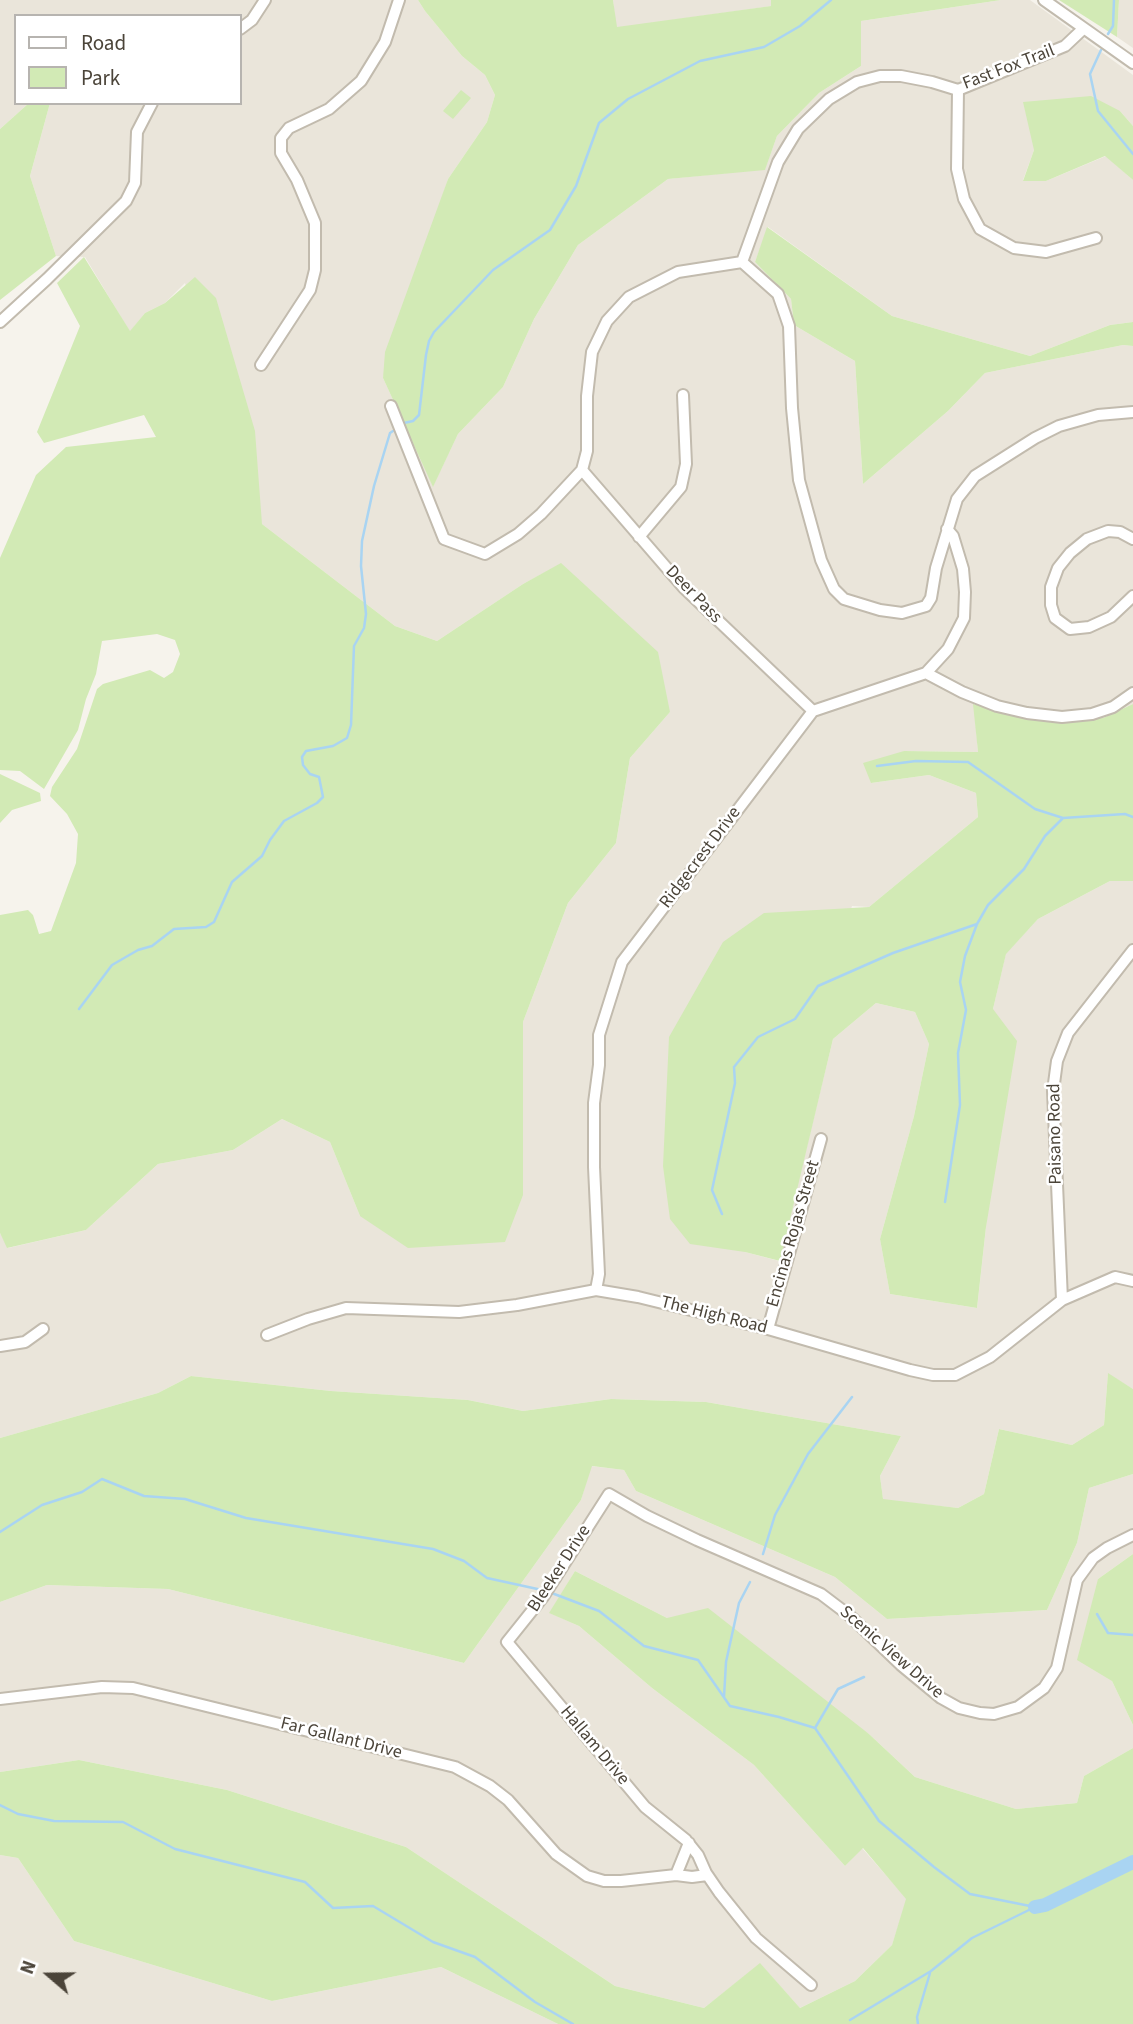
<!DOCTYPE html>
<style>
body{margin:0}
#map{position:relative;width:1133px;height:2024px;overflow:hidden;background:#f6f3ec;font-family:"Source Sans 3",sans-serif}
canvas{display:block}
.legend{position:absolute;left:14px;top:14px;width:228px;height:91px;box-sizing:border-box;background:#fff;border:2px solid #b7b4b0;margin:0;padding:9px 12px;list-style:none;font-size:21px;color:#4b4439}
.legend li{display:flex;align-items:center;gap:14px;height:35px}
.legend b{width:35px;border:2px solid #b7b4b0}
.north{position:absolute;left:14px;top:1940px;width:70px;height:70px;-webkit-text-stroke:5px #fff;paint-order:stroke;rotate:290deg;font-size:19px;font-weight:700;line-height:28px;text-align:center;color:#4b4439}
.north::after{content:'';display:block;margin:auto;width:24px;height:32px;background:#4b4439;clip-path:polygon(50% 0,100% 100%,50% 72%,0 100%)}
</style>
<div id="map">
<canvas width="1133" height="2024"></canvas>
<ul class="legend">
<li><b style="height:9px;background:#fff"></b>Road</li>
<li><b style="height:19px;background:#d2eab5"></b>Park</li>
</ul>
<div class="north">N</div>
</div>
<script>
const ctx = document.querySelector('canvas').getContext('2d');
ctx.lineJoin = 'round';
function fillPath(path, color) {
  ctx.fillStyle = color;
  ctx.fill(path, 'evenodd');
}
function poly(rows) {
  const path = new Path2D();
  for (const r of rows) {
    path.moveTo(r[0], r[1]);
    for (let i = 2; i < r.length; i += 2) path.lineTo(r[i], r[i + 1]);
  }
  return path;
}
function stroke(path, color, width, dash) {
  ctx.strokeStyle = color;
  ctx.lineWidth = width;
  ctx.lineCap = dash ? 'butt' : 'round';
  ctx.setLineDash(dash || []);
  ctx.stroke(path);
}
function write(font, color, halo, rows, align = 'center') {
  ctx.font = font + ' "Source Sans 3",sans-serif';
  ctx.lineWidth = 5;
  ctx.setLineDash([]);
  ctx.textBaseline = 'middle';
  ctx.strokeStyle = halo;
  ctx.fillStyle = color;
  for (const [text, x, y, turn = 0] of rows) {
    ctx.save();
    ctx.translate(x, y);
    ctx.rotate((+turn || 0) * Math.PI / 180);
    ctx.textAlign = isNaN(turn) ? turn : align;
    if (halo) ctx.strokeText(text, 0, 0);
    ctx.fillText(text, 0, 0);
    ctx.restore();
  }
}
fillPath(poly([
 [0,0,418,0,425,11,462,56,485,75,495,95,487,122,448,179,383,378,433,486,458,434,503,387,534,319,578,245,668,179,765,169,777,136,819,93,861,66,861,21,1001,0,1030,0,1133,75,1133,126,1120,111,1034,150,1023,180,1046,181,1106,156,1133,180,1133,322,1110,325,1030,356,892,316,768,227,755,262,791,299,794,325,855,361,863,484,948,411,985,373,1123,345,1133,346,1133,704,1103,718,1036,720,974,704,978,752,904,751,871,783,929,775,976,793,978,817,869,907,852,906,745,1252,779,1261,833,1039,876,1003,915,1012,929,1044,914,1116,880,1239,890,1294,977,1308,986,1227,993,1009,1006,953,1038,919,1110,881,1133,881,1133,1389,1108,1374,1104,1425,1072,1445,999,1429,984,1494,958,1508,883,1500,880,1476,901,1436,706,1402,611,1399,523,1411,468,1400,331,1391,191,1376,158,1393,0,1438,0,1233,8,1248,86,1230,158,1164,233,1150,282,1119,330,1142,360,1216,523,1194,523,1022,568,903,616,843,630,758,670,712,561,564,523,584,437,641,395,626,262,524,185,283,165,303,145,313,130,332,85,257,56,256,30,176,50,103,240,103,240,16,16,16,16,103,29,103,0,129],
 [613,0,771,0,772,6,616,28],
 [1119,0,1133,0,1133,48,1117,37],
 [591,1466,624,1470,636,1491,835,1577,887,1619,1047,1610,1077,1543,1089,1488,1133,1474,1133,1554,1098,1579,1112,1681,1133,1725,1133,1748,1084,1776,1077,1803,1016,1809,915,1777,869,1734,667,1618,575,1571,550,1613,579,1626,652,1688,754,1765,845,1866,862,1848,907,1899,892,1945,855,1981,800,2008,760,1964,704,2008,615,1986,406,1847,227,1790,79,1760,0,1772,0,1602,47,1585,168,1589,464,1663,581,1500],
 [0,1855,18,1858,74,1941,272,2001,441,1967,558,2024,0,2024]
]), '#eae5da');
fillPath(poly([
 [418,0,613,0,617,27,771,6,771,0,1001,0,861,21,861,66,819,93,777,136,765,170,668,179,578,245,534,319,503,387,458,434,433,487,383,378,385,352,448,179,487,122,495,95,485,75,462,56,425,11],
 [1059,0,1119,0,1117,37],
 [461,90,471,98,453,119,443,111],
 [1091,96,1120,111,1133,126,1133,180,1105,156,1046,181,1023,181,1034,150,1023,102],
 [29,103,50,103,30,176,56,256,0,300,0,129],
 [767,227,892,316,1030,356,1110,325,1133,322,1133,346,1123,345,985,373,948,411,863,484,855,361,794,325,791,299,755,262],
 [84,257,130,331,145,313,165,303,195,277,216,298,255,431,262,524,395,626,437,641,523,584,561,563,658,652,670,712,630,758,616,843,568,903,523,1022,523,1195,505,1242,408,1248,360,1216,330,1142,282,1119,233,1150,158,1164,86,1230,7,1248,0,1233,0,915,28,910,33,915,39,934,51,931,76,863,78,834,67,814,50,796,52,787,77,749,97,689,103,684,150,670,164,678,173,672,180,654,175,640,157,634,102,641,96,674,86,699,78,730,44,789,20,771,0,770,0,558,36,475,66,447,156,437,144,415,44,443,37,432,80,326,57,283],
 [973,704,1036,720,1103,718,1133,704,1133,881,1110,881,1038,919,1006,954,993,1009,1017,1041,986,1227,977,1308,890,1294,880,1239,914,1116,929,1044,915,1012,876,1003,833,1039,780,1261,745,1252,690,1244,670,1219,663,1166,669,1037,723,942,764,913,869,907,978,817,976,793,929,775,871,783,863,763,904,751,978,752],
 [0,774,40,793,41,801,12,810,0,823],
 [1108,1373,1133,1389,1133,1474,1089,1488,1077,1543,1047,1610,887,1619,835,1577,636,1491,624,1470,592,1466,581,1500,464,1663,168,1589,47,1585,0,1602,0,1438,158,1393,191,1376,331,1391,468,1400,523,1411,611,1399,706,1402,901,1436,880,1476,883,1499,958,1508,984,1494,999,1429,1072,1445,1104,1425],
 [1133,1554,1133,1725,1112,1681,1077,1660,1098,1579],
 [575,1571,667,1618,708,1608,869,1734,915,1777,1016,1809,1077,1803,1084,1776,1133,1748,1133,2024,558,2024,441,1967,272,2001,74,1941,18,1858,0,1855,0,1772,79,1760,227,1790,406,1847,615,1986,704,2008,760,1963,800,2008,855,1981,892,1945,906,1899,863,1848,845,1866,754,1765,652,1688,579,1626,549,1613]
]), '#d2eab5');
stroke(poly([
 [1108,34,1113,26,1114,0],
 [1101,50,1090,74,1098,111,1133,154],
 [404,423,413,421,419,415,426,355,429,341,434,332,493,270,550,230,576,186,599,123,628,99,700,61,764,47,800,26,831,0],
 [877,766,916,761,968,762,1035,809,1063,818,1125,814,1133,817],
 [79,1009,112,965,138,950,152,946,174,929,206,927,214,922,232,882,262,856,270,840,284,821,317,803,323,797,319,777,310,774,303,765,302,757,306,751,333,746,347,738,351,725,354,646,364,628,366,614,361,566,362,541,374,486,390,433,393,431],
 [945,1202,960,1105,958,1053,966,1010,960,982,965,956,977,924],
 [722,1214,712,1190,735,1083,734,1067,758,1037,795,1019,818,986,893,953,977,924,988,905,1024,869,1045,836,1063,818],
 [0,1532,42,1505,82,1492,102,1479,144,1496,185,1499,246,1518,433,1549,464,1561,487,1578,542,1590],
 [763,1554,775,1515,808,1454,852,1397],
 [549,1592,599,1611,644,1646,698,1660,730,1706,779,1717,815,1728,879,1821,934,1867,970,1894,1035,1907],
 [1097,1614,1108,1633,1133,1635],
 [724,1697,726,1662,739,1603,750,1582],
 [815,1728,838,1689,864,1677],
 [0,1805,18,1814,54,1821,123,1822,175,1849,305,1882,333,1908,373,1906,433,1942,475,1957,535,2002,573,2024],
 [850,2020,931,1971,972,1938,1035,1907],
 [918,2024,917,2017,930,1973]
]), '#a9d4f2', 2.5);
stroke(poly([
 [1035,1907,1045,1905,1133,1862]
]), '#a9d4f2', 14);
const minor = poly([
 [1044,0,1133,63],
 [240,29,252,20,265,0],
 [958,90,957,169,964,199,980,229,1014,248,1046,252,1096,238],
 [742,262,778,294,789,326,792,408,799,480,821,560,834,589,844,599,880,610,902,613,926,606,931,598,936,568,957,499,975,476,1035,438,1059,426,1098,415,1133,412],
 [742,262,778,162,798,129,829,99,857,82,880,76,901,76,932,82,958,90,1065,46,1083,29],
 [0,322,47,279,126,201,135,183,137,132,152,103],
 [261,365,310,290,315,270,315,223,297,180,281,153,281,138,289,128,329,109,361,81,385,42,399,0],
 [391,406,444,539,485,554,518,534,541,514,582,470,587,451,587,396,592,352,607,321,629,297,678,272,742,262],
 [582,470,684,588,813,711],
 [639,537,681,487,686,464,683,395],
 [1133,539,1120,532,1108,531,1087,539,1070,553,1058,568,1051,587,1051,605,1055,618,1070,629,1089,627,1111,617,1133,596],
 [926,673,962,692,997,706,1027,713,1062,717,1092,714,1113,707,1133,693],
 [596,1290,599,1274,594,1167,594,1103,599,1065,599,1035,622,962,813,711,926,673,948,649,964,618,965,592,963,569,953,536,947,529],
 [1062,1300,1053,1091,1057,1061,1068,1033,1133,950],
 [768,1329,821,1139],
 [267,1335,308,1319,346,1308,459,1312,517,1305,596,1290,638,1297,768,1329,910,1370,933,1375,955,1375,990,1357,1062,1300,1115,1277,1133,1281],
 [0,1346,25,1342,43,1329],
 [0,1699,102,1687,133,1688,455,1767,490,1786,508,1800,556,1854,587,1876,604,1881,621,1881,676,1875,692,1877,707,1875],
 [676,1875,689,1843],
 [811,1985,756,1938,719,1892,706,1873,698,1855,686,1840,645,1807,507,1642,543,1597,609,1494,647,1516,697,1540,821,1594,850,1616,901,1665,941,1698,959,1708,980,1713,994,1714,1018,1707,1044,1688,1057,1668,1077,1580,1093,1558,1107,1548,1133,1535]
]);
stroke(minor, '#c2bbae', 14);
stroke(minor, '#fff', 10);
write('18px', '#4b4439', '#fff', [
 ["Fast Fox Trail",1009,68,-21],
 ["Deer Pass",693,595,46],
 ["Ridgecrest Drive",701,858,-53],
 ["Paisano Road",1056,1134,-91],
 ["Encinas Rojas Street",794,1234,-74],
 ["The High Road",714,1316,14],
 ["Bleeker Drive",560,1569,-57],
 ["Scenic View Drive",891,1653,41],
 ["Far Gallant Drive",341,1739,14],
 ["Hallam Drive",594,1746,50]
]);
</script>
